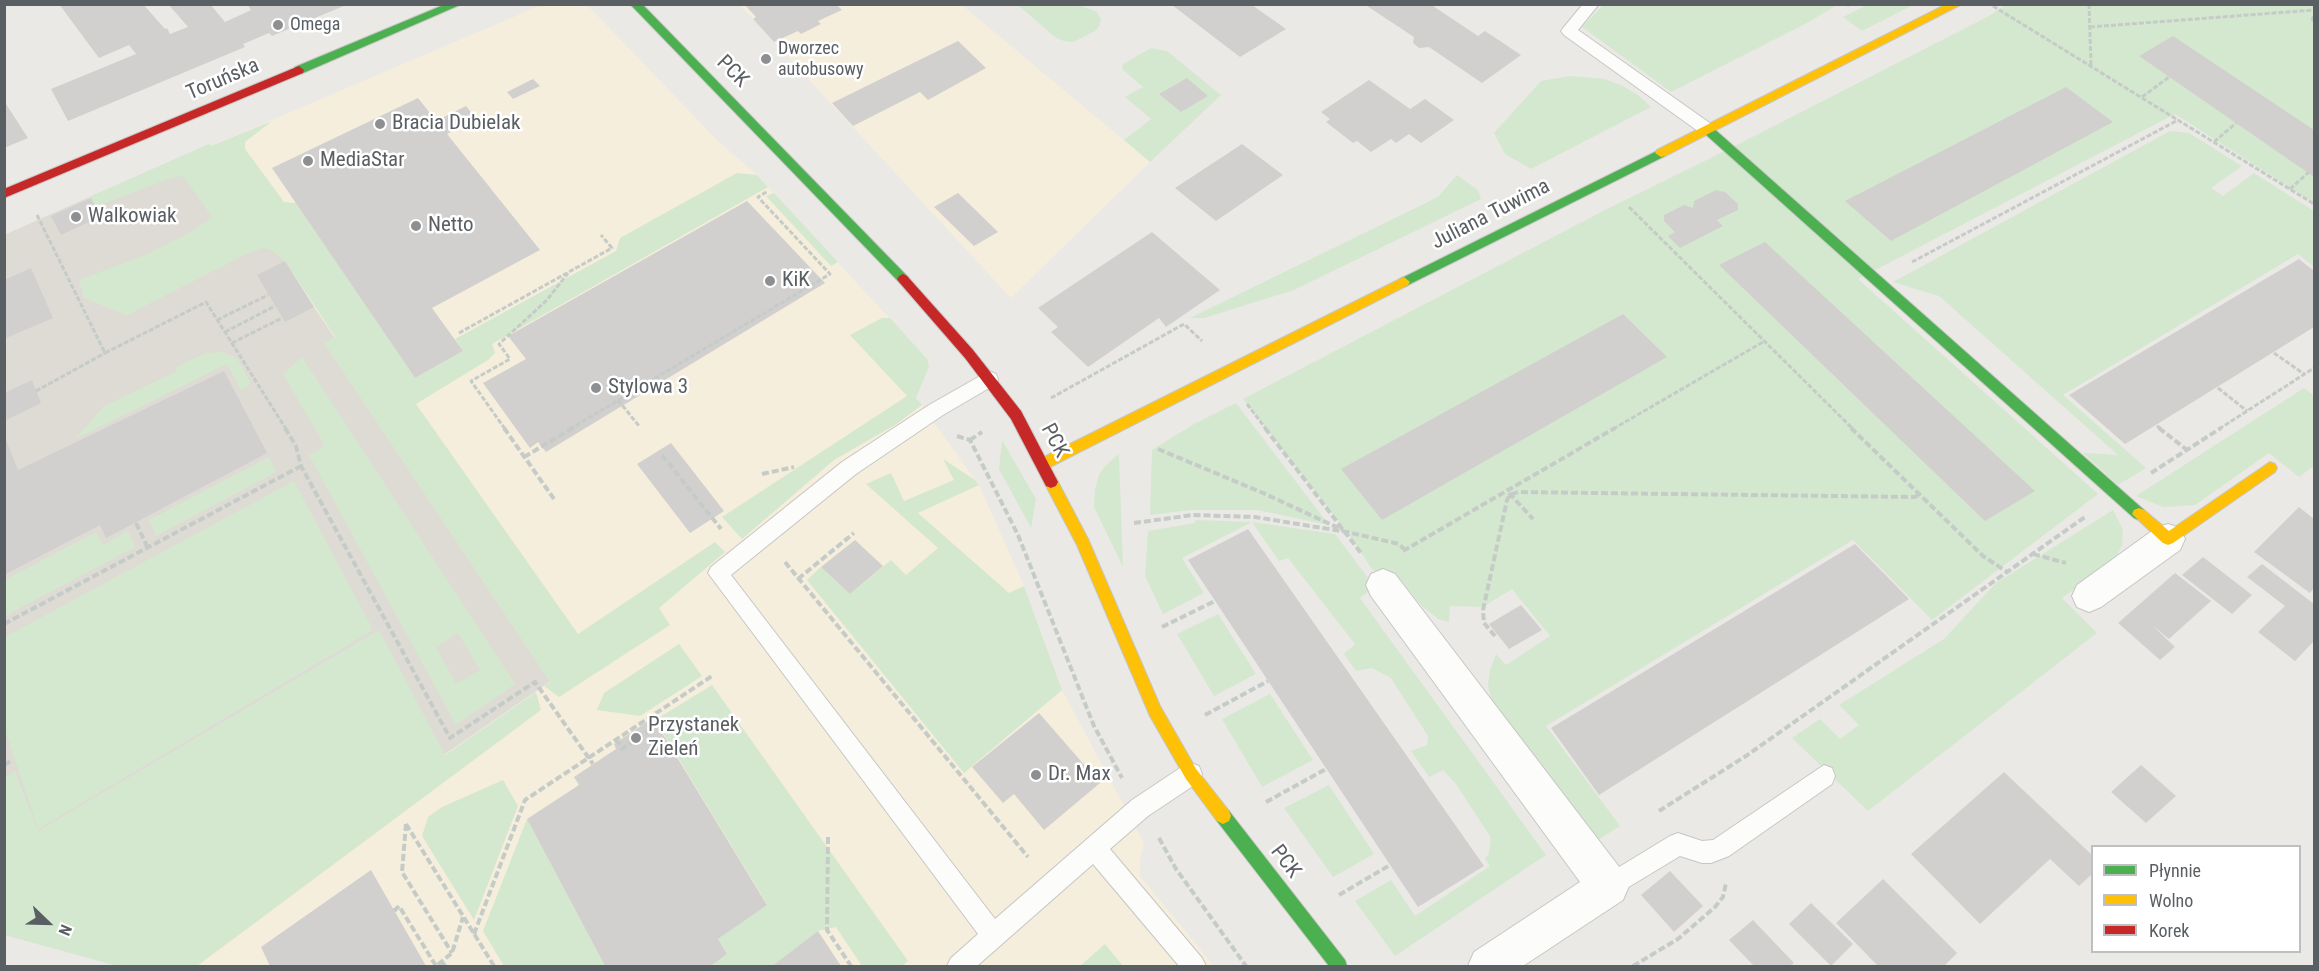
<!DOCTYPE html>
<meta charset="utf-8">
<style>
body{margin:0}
#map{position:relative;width:2319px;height:971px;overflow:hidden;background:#ebe9e5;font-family:"Roboto Condensed",sans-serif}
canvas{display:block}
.frame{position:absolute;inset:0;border:6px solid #5a5f63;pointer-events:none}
.legend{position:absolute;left:2091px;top:845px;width:210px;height:108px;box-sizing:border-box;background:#fff;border:2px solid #bdbfc1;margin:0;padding:8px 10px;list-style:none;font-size:18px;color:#5a5f63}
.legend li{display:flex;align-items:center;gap:12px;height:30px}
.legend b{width:30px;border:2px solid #bdbfc1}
.north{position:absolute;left:18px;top:893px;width:60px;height:60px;-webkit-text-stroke:4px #fff;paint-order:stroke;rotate:113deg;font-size:16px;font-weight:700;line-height:24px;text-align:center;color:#5a5f63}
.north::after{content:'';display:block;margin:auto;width:21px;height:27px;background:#5a5f63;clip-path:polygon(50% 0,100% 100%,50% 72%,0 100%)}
</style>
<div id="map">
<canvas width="2319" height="971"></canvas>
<div class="frame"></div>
<ul class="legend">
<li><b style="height:8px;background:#4caf50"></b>Płynnie</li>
<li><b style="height:8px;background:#ffc107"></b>Wolno</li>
<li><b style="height:8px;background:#c62828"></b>Korek</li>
</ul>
<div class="north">N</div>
</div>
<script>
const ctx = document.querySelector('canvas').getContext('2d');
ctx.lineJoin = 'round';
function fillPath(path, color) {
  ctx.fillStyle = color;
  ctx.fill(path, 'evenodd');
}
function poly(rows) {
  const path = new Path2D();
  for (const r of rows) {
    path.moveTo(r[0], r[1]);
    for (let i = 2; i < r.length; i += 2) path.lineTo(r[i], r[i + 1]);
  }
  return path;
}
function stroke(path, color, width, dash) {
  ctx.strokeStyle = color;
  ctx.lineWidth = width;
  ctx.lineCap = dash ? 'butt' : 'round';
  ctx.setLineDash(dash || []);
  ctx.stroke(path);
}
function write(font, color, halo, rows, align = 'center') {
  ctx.font = font + ' "Roboto Condensed",sans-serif';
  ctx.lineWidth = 5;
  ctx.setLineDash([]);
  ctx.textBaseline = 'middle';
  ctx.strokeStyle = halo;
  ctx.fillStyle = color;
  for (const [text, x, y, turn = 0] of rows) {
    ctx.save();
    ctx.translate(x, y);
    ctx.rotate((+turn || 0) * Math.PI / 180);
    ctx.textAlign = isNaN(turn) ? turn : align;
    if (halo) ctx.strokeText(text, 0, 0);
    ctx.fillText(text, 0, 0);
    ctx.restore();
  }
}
fillPath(poly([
 [544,4,586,5,593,11,719,142,757,175,928,360,929,367,916,398,979,485,1024,586,1062,690,1144,843,1140,859,1140,876,1214,966,138,966,540,689,314,307,211,146],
 [740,5,962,5,1150,162,1011,298]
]), '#f6eedc');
fillPath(poly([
 [209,144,314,307,561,674,138,966,118,966,5,935,4,235]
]), '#dedbd4');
fillPath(poly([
 [1022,5,1078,5,1096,11,1101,19,1100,25,1095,31,1073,42,1064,41,1056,38,1019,6],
 [1603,5,1603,4,1837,5,1807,23,1671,92,1582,27],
 [1867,5,1867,4,1913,5,1862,31,1843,17],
 [2006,5,2314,5,2314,203,2175,114,1858,279,2098,494,1932,620,1853,540,1546,726,1620,826,1595,842,1492,702,1488,686,1490,670,1496,654,1506,665,1550,636,1512,589,1483,607,1450,606,1449,622,1438,619,1421,605,1399,578,1391,579,1372,569,1347,532,1243,399,1607,209,1729,149,1989,16],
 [1151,48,1167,51,1221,95,1150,162,1124,140,1151,119,1125,97,1143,87,1122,69,1123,64],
 [1570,76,1605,79,1623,86,1638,95,1651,107,1531,169,1505,154,1494,133,1541,81],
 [272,121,245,142,245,149,284,202,296,203,415,378,463,351,455,339,616,251,620,238,737,173,757,175,768,187,492,344,495,353,488,360,416,404,578,634,715,542,725,552,659,608,670,625,559,697,544,686,550,682,324,343,335,337,285,261,271,250,263,248,250,252,127,315,84,298,79,280,143,256,191,232,212,217,183,176,171,178,95,207,87,198,209,144,211,146],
 [2170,131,2189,133,2242,166,2211,188,2223,196,2254,173,2314,211,2314,267,2298,254,2063,395,2146,468,2118,485,2083,453,2118,455,1939,296,1893,282],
 [1457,175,1478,190,1481,199,1294,290,1204,318,1190,318,1438,197],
 [774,193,838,262,831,266,766,196],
 [882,318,890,318,928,360,929,367,916,398,922,405,895,425,834,460,742,539,722,517,907,396,850,335],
 [222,352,237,358,251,384,241,390,227,364,75,439,103,407,177,371,176,367,197,357,207,353],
 [302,357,515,684,456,725,309,455,325,446,283,374],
 [458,633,480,670,456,684,436,647],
 [2304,388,2314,396,2314,466,2299,477,2269,453,2195,505,2163,507,2136,496],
 [1236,403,1329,525,1257,510,1191,510,1150,515,1152,450,1194,424],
 [1002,440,1036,499,1031,528,999,469],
 [1119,454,1123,567,1094,507,1095,489,1099,475,1105,466],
 [269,457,276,472,156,536,149,520],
 [943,459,975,480,979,485,918,513,1009,593,1024,586,1062,690,964,773,807,580,821,567,850,594,891,560,906,575,938,548,866,484,891,473,904,501,954,480],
 [294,481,373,630,38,829,5,729,5,637],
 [2113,510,2123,530,2122,545,2115,559,2062,598,2097,633,1868,811,1792,738,1820,719,1840,739,1859,725,1839,705,1944,639,1996,583],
 [1195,520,1252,522,1335,534,1375,587,1360,598,1546,855,1395,956,1355,901,1391,880,1415,916,1490,866,1485,859,1489,853,1491,838,1456,784,1443,770,1429,777,1411,751,1427,745,1428,736,1391,678,1372,668,1356,671,1344,654,1355,644,1288,558,1279,561,1252,522,1182,558,1204,593,1163,614,1145,576,1148,531,1195,523],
 [128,531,135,547,5,616,5,580,96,532,103,545],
 [1218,614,1256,674,1214,696,1177,634],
 [379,630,445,755,536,692,541,710,197,966,118,966,5,935,5,777,15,771,38,831],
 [679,644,702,676,640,716,597,710,604,693],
 [712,685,908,961,902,966,862,966,836,927,818,931,772,966,716,966,714,964,727,954,718,939,767,904,655,720],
 [1270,694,1313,760,1262,787,1222,719],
 [503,780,518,806,474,920,422,836,428,817,442,807],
 [1329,785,1374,854,1333,877,1284,808],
 [527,819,605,966,504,966,483,931],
 [1105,944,1123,966,1080,966]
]), '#d4e8cf');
fillPath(poly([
 [59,4,143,4,165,29,167,28,170,34,188,27,168,4,210,4,225,22,251,10,247,4,346,5,272,36,269,33,243,44,245,47,68,121,51,89,136,54,129,45,99,58],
 [744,4,836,4,842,10,818,21,821,24,801,34,798,31,774,42,753,19,756,17],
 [1364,4,1430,4,1478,36,1485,31,1521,55,1482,83,1429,47,1419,48,1413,43,1414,37],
 [1172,5,1252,5,1286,29,1240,57],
 [2173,36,2314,130,2314,177,2139,56],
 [958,41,986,68,928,100,920,92,853,126,832,103],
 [1187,78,1208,96,1181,112,1159,94],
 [533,79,540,86,513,99,507,92],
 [1369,80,1410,109,1425,99,1454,120,1421,143,1409,134,1396,143,1391,139,1371,152,1357,141,1353,143,1326,122,1330,119,1321,112],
 [2066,87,2113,122,1891,241,1845,201],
 [418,98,436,121,466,106,476,119,447,134,540,250,432,308,463,351,415,378,272,168],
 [4,101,28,138,4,148],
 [1242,144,1283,175,1216,221,1175,188],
 [1716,190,1725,192,1738,204,1738,210,1717,220,1723,226,1680,248,1668,236,1675,232,1664,221,1664,215,1684,205,1693,208,1694,201],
 [958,193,998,232,974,246,934,207],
 [91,198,100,217,61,235,51,216],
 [747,201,825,283,546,452,538,442,530,448,483,383,526,359,508,336],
 [1152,232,1220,290,1166,327,1159,318,1088,367,1051,332,1058,327,1038,308],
 [1765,242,2035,491,1985,521,1719,265],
 [2299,259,2314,271,2314,327,2125,444,2069,395],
 [285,261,314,307,285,322,257,275],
 [31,268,53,318,4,339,4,280],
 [1623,314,1667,357,1382,520,1341,469],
 [224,371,267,453,106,538,100,525,4,575,4,435,18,470],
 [32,380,41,403,4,421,4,393],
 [671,443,724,511,690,533,637,464],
 [2299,507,2314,519,2314,588,2310,593,2254,552],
 [1248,529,1484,866,1418,907,1188,560],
 [855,540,883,566,850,594,821,567],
 [1855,544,1909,599,1599,795,1551,728],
 [2203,557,2252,595,2232,614,2182,575],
 [2262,564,2314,604,2314,641,2295,661,2258,632,2285,606,2247,577],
 [2175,573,2211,601,2169,639,2152,625,2175,647,2160,660,2118,623],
 [1521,605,1542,630,1509,649,1489,624],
 [1039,713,1100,783,1044,830,1014,794,1003,803,972,767],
 [653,718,767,905,718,939,727,954,711,966,605,966,527,819,579,785,574,777,616,749,614,744],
 [2141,765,2176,796,2146,823,2111,792],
 [2004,772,2092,855,2092,874,2079,886,2050,859,1980,924,1911,854],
 [371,870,426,966,270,966,261,947],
 [1670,871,1703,906,1674,932,1641,895],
 [1883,879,1957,953,1944,966,1878,966,1836,923],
 [1811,903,1853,944,1831,966,1789,924],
 [1753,920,1794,963,1790,966,1754,966,1729,940],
 [818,931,841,966,772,966]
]), '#d2d0ce');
const lane = poly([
 [1583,4,1599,4,1578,30,1714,126,1716,130,1714,134,1702,134,1564,35,1561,31,1564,27,1583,4],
 [989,371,996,374,998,379,996,384,943,415,856,474,731,575,995,919,1132,800,1183,766,1191,763,1199,766,1202,774,1199,782,1148,816,1110,849,1202,958,1206,966,1179,966,1093,864,977,966,947,966,951,958,978,934,708,573,711,567,842,462,929,405,989,371],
 [1824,765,1832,768,1835,776,1832,784,1729,856,1711,863,1702,863,1680,856,1617,894,1609,898,1601,894,1597,886,1601,878,1670,836,1678,833,1702,841,1713,840,1824,765]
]);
const street = poly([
 [2168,524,2180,528,2185,539,2180,550,2101,607,2089,612,2077,607,2072,596,2077,585,2156,528,2168,524],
 [1383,569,1395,574,1623,872,1629,886,1623,900,1523,966,1468,966,1474,952,1580,882,1371,596,1366,585,1371,574,1383,569]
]);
const fast = poly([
 [446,4,462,4,303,73,299,74,294,70,295,67,446,4],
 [630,4,642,4,907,276,909,279,907,282,899,282,630,4],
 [1708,126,1712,127,2144,510,2146,514,2144,518,2139,520,2134,518,1704,133,1702,130,1708,126],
 [1661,149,1667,153,1665,156,1408,285,1404,287,1398,282,1400,279,1661,149],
 [1223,808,1229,811,1345,960,1347,966,1329,966,1217,821,1215,816,1217,811,1223,808]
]);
const slow = poly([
 [1947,4,1962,4,1665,156,1661,157,1655,153,1657,150,1947,4],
 [1404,277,1410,282,1408,285,1048,468,1038,468,1036,464,1038,460,1404,277],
 [2270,462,2275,464,2277,468,2275,472,2173,543,2168,545,2163,543,2132,514,2134,510,2139,508,2144,510,2169,531,2270,462],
 [1051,476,1056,478,1088,539,1160,706,1196,769,1229,811,1231,816,1229,821,1223,824,1217,821,1186,779,1150,716,1077,545,1044,482,1046,478,1051,476]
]);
const jam = poly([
 [299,66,304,70,303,73,4,198,4,189,299,66],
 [903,274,907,276,973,350,1021,411,1058,482,1056,486,1051,488,1046,486,1011,419,965,358,899,282,897,279,899,276,903,274]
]);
stroke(lane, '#c6c6c5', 2);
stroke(street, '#c6c6c5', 2);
stroke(fast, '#c6c6c5', 2);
stroke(slow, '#c6c6c5', 2);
stroke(jam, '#c6c6c5', 2);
stroke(poly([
 [2089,4,2091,65],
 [1847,6,1849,4],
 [1993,6,2314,204],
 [2312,21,2314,14],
 [2090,27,2314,10],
 [2142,97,2169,77],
 [2214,142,2236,123],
 [2290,189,2309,172],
 [1629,207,1853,429],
 [37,215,105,353,206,302,286,429],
 [1912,262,2178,120],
 [217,320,268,295],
 [225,332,275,306],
 [459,333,612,248,601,235],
 [232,343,282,318],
 [2274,353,2304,374],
 [2218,388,2247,411],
 [36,391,105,353],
 [1051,398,1184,324,1202,341],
 [618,400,639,426],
 [1247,404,1266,429],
 [2157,426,2161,429],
 [505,429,471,381,510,359,499,344,547,300,568,273],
 [570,429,830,274,758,197,768,191],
 [1613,429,1763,342],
 [2219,429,2314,368]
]), '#c5cbc7', 3, [5, 2]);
stroke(poly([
 [285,428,296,446,301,466,450,738,535,682,593,764],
 [504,428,554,499],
 [1265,428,1361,553],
 [1851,428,1983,556,2007,572],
 [2159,428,2187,450],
 [957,436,970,440,1018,535,1094,726,1122,778],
 [970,440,982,432],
 [1158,449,1263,493,1343,530],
 [662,455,721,529],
 [524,457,573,428],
 [2151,473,2221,428],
 [762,474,794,467],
 [1509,493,1533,519],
 [136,523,148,548],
 [1134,523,1193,515,1255,517,1347,532,1399,544,1404,549],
 [1403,551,1615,428],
 [2033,554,2066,563],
 [785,562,1028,857],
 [798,579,854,533],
 [4,624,301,466],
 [1162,627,1215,601],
 [1495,636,1484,623,1483,610,1507,500,1510,495,1518,492,1914,497,1921,495],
 [1205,715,1268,681],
 [616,739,622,749,653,728,648,719],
 [4,765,11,761],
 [1266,802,1326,769],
 [1659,811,1746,756,2085,517],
 [406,824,494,966],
 [406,824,402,872,452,953],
 [828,837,827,930,851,966],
 [1159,838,1176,869,1246,966],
 [1339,895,1390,865],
 [394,911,399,906,436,966,452,953,463,917],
 [474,934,525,800,712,676],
 [441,961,445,966],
 [1633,966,1678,939,1715,907,1723,897,1726,883]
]), '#c5cbc7', 4, [7, 3]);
fillPath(lane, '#fcfcfb');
fillPath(street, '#fcfcfb');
fillPath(fast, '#4caf50');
fillPath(slow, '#ffc107');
fillPath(jam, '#c62828');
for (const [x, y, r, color] of [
 [278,25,6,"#8d8f90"],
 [766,59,6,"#8d8f90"],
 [380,124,6,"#8d8f90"],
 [308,161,6,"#8d8f90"],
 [76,217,6,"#8d8f90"],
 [416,226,6,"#8d8f90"],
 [770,281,6,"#8d8f90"],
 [596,388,6,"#8d8f90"],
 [636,738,6,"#8d8f90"],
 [1036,775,6,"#8d8f90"]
]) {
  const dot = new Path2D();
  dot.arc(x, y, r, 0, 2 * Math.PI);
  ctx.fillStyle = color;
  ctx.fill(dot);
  stroke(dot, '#fff', 2);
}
write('18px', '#5a5f63', '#fff', [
 ["Omega",290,25],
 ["Dworzec",778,49],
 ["autobusowy",778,70]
], 'left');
write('21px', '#5a5f63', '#fff', [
 ["PCK",732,72,45],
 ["Toruńska",223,80,-23],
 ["Juliana Tuwima",1491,215,-27],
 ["PCK",1054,441,62],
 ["PCK",1285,862,53]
]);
write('21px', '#5a5f63', '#fff', [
 ["Bracia Dubielak",392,124],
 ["MediaStar",320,161],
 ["Walkowiak",88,217],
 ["Netto",428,226],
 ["KiK",782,281],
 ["Stylowa 3",608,388],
 ["Przystanek",648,726],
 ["Zieleń",648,750],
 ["Dr. Max",1048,775]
], 'left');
</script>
